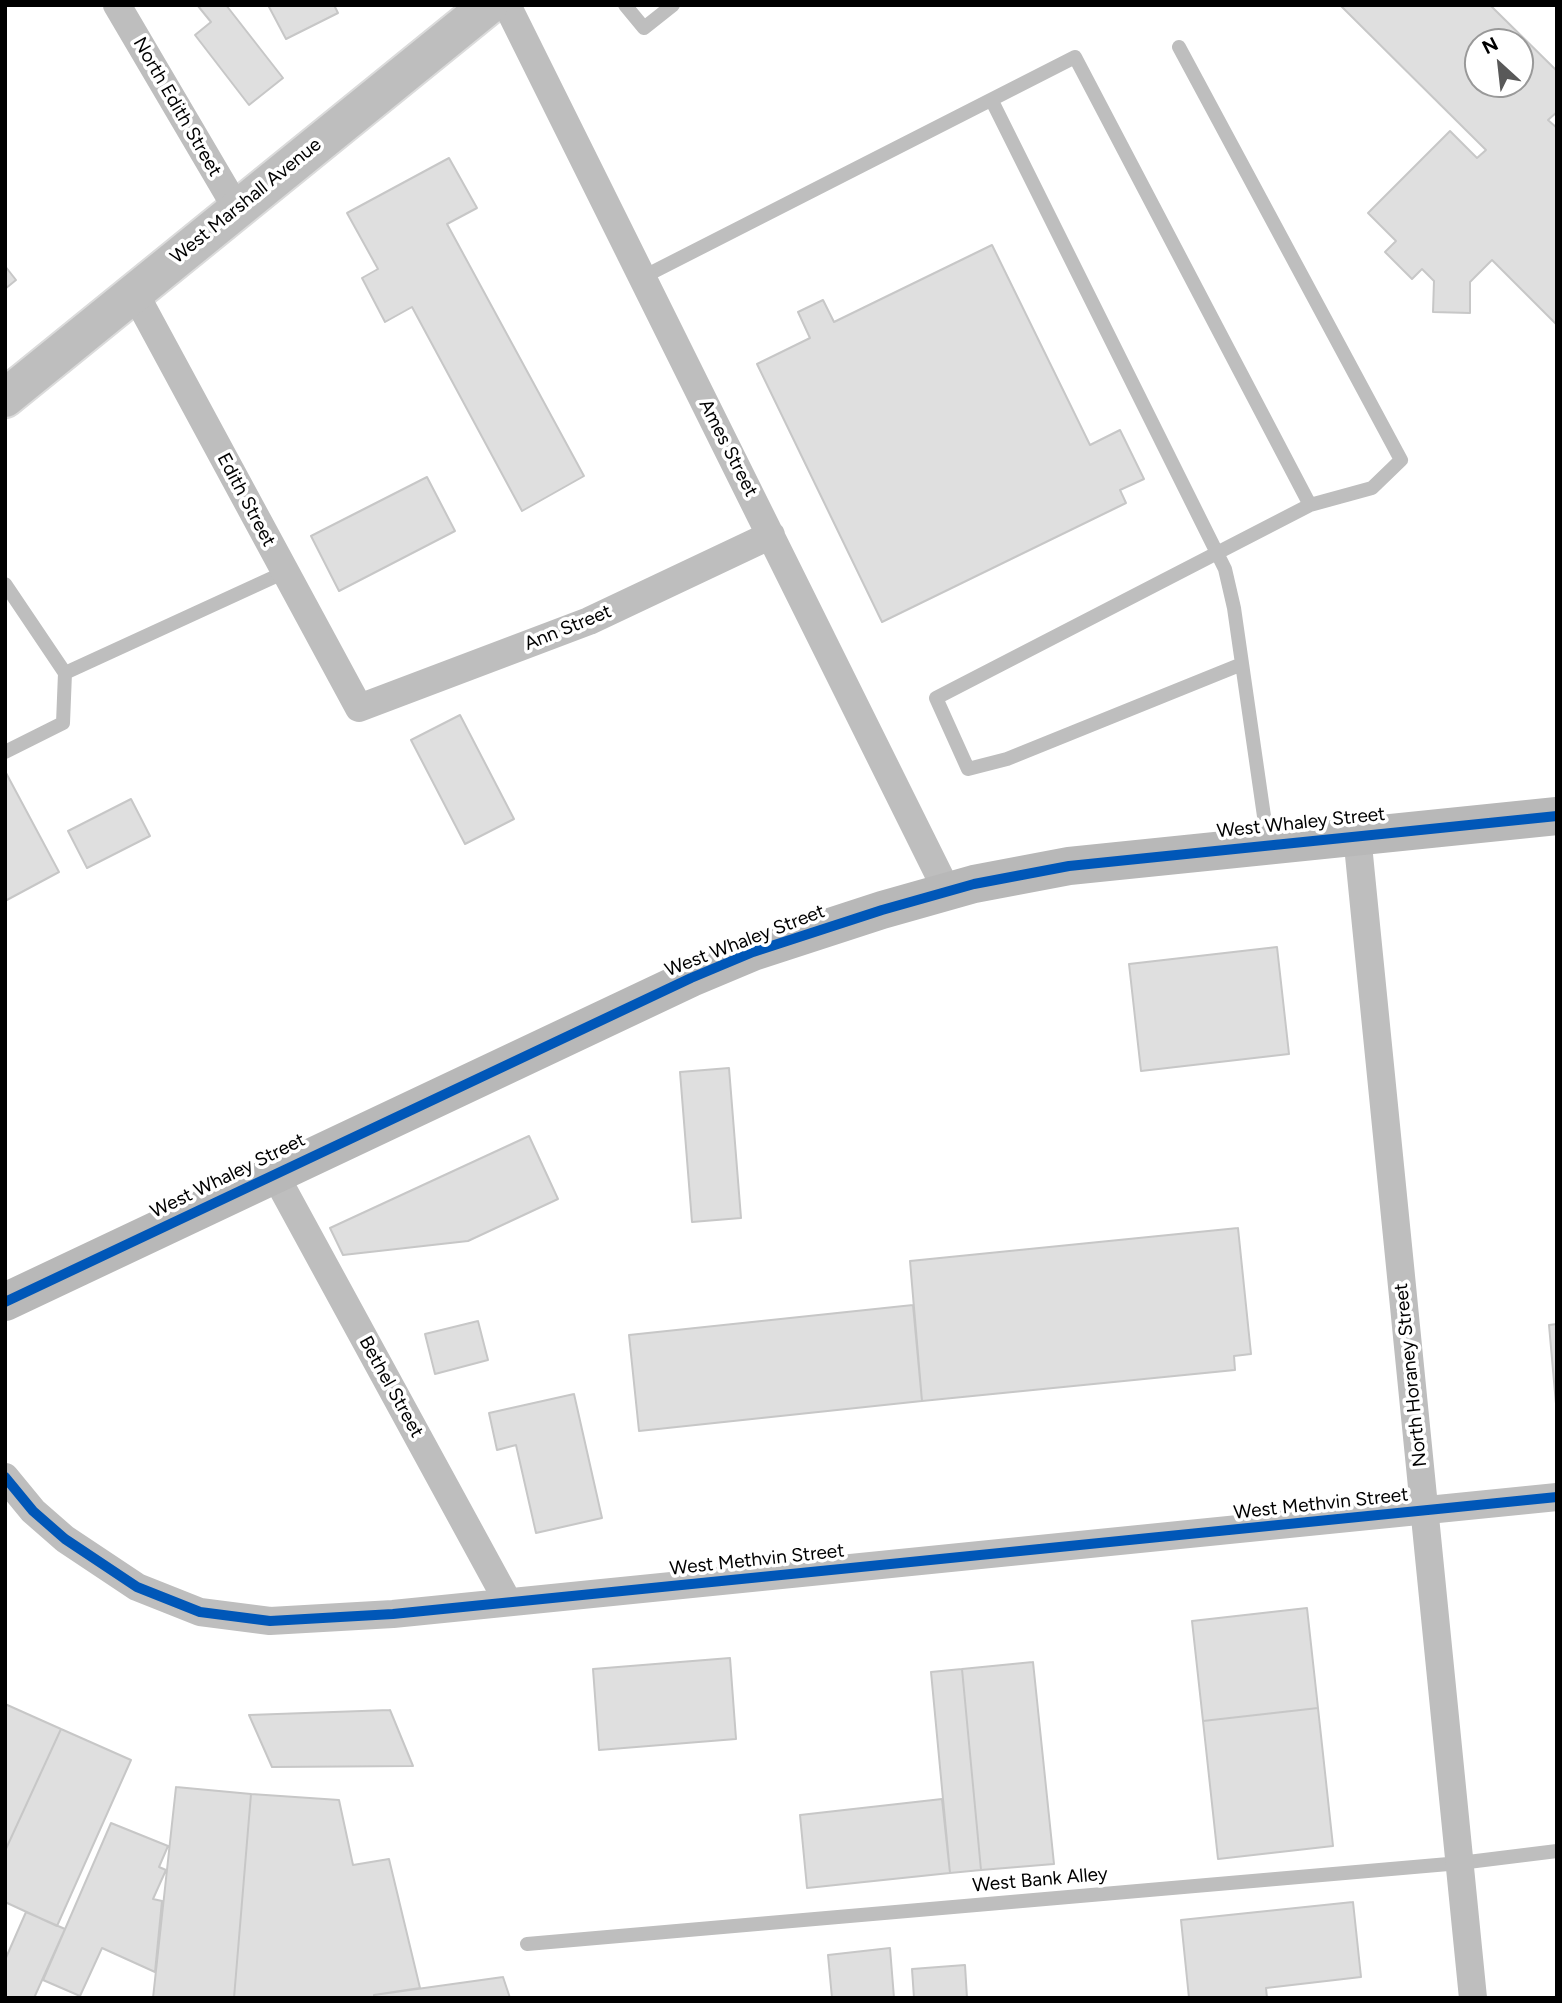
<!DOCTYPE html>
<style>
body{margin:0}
#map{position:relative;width:1562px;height:2003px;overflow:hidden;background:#fff;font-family:Figtree,sans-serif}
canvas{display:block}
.frame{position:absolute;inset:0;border:7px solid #000;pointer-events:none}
.north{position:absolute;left:1464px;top:28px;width:70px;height:70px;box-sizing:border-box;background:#fff;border:2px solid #999;border-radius:50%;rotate:333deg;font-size:19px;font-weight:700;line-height:28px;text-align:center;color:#000}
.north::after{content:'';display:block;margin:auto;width:24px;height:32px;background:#595959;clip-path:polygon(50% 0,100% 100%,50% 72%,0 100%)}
</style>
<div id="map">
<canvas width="1562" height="2003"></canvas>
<div class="frame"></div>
<div class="north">N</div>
</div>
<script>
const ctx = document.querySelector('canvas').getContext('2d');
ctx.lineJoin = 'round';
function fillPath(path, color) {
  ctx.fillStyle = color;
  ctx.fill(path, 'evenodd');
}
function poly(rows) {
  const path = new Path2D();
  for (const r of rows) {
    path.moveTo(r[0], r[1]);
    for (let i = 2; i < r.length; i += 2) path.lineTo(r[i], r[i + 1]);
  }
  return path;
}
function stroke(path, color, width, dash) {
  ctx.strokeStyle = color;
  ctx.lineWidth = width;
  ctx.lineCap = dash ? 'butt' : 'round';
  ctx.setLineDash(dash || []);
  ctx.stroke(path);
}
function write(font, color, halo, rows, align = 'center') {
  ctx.font = font + ' Figtree,sans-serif';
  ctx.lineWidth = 7;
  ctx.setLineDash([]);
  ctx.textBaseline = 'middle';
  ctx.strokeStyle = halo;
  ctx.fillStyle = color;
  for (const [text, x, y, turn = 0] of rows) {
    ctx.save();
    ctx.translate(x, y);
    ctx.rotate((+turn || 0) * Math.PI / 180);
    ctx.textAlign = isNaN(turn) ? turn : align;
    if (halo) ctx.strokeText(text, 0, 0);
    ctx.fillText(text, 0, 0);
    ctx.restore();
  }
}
const building = poly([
 [226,5,283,78,249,105,195,35,211,22,198,6,226,5],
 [268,5,334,5,338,13,286,39,268,5],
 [1490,5,1557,71,1557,112,1548,120,1557,128,1557,325,1492,260,1470,282,1470,313,1433,312,1434,281,1422,269,1412,279,1385,252,1396,241,1368,213,1450,131,1477,158,1486,150,1341,6,1490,5],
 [1478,42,1520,42,1520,84,1478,84,1478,42],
 [449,158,477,208,447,224,584,476,522,511,412,307,385,322,362,278,378,269,347,213,449,158],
 [992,245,1090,445,1120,430,1144,479,1120,490,1126,503,882,622,757,364,810,338,798,312,823,300,834,322,992,245],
 [5,266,16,280,5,289,5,266],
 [427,477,455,531,339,591,311,536,427,477],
 [460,715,514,819,465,844,411,740,460,715],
 [5,771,59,872,5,901,5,771],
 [131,799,150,836,87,868,68,831,131,799],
 [1277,947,1289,1054,1141,1071,1129,964,1277,947],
 [729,1068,741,1218,692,1222,680,1072,729,1068],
 [529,1136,558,1199,468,1241,343,1255,330,1228,529,1136],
 [1238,1228,1251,1354,1234,1356,1235,1370,922,1401,910,1261,1238,1228],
 [913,1305,922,1401,639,1431,629,1335,913,1305],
 [478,1321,488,1360,435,1374,425,1334,478,1321],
 [1557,1324,1557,1404,1556,1404,1549,1325,1557,1324],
 [574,1394,602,1518,536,1533,516,1445,497,1450,489,1413,574,1394],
 [1307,1608,1318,1708,1203,1721,1192,1621,1307,1608],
 [730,1658,736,1739,599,1750,593,1669,730,1658],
 [1033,1662,1054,1864,981,1870,962,1669,1033,1662],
 [962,1669,981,1870,950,1873,931,1672,962,1669],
 [5,1704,61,1729,5,1851,5,1704],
 [1318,1708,1333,1846,1218,1859,1203,1721,1318,1708],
 [390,1710,413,1766,272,1767,249,1715,390,1710],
 [61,1729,131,1760,57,1926,5,1902,5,1851,61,1729],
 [176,1787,251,1794,234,1998,153,1998,176,1787],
 [251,1794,339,1800,353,1865,389,1859,420,1988,374,1995,374,1998,234,1998,251,1794],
 [942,1799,950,1873,807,1888,800,1815,942,1799],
 [111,1823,168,1846,159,1867,166,1870,153,1899,162,1901,155,1972,102,1948,80,1996,43,1980,111,1823],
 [1353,1902,1361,1977,1266,1988,1267,1998,1189,1998,1181,1920,1353,1902],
 [26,1912,65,1929,34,1998,5,1998,5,1960,26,1912],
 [890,1948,894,1998,832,1998,828,1955,890,1948],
 [965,1965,967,1998,914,1998,912,1969,965,1965],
 [503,1977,510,1998,374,1998,374,1995,503,1977]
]);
fillPath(building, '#dfdfdf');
stroke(building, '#c7c7c7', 2);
const primary = poly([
 [5,398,489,5]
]);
stroke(primary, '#dbdbdb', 42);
stroke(poly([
 [625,5,644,28,673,5],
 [1179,47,1401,460,1372,488,1310,505],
 [992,101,1225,569,1234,608,1268,844],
 [643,277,1075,57,1310,505,936,698,968,769,1007,759,1242,664],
 [5,584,65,673,63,723,5,752],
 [65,673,285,572],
 [527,1944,1460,1863,1557,1851]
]), '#bebebe', 14);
stroke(poly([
 [117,5,237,209],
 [507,5,947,891],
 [134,292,359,708,589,621,771,535],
 [1357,835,1473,1998],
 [274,1173,508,1602],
 [5,1477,33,1511,65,1539,137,1587,200,1612,270,1621,393,1614,1557,1497]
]), '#bebebe', 28);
stroke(poly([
 [5,1302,691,978,753,952,882,910,974,884,1069,866,1557,816]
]), '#b8b8b8', 38);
stroke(primary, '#bebebe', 38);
stroke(poly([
 [5,1302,691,978,753,952,882,910,974,884,1069,866,1557,816],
 [5,1477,33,1511,65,1539,137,1587,200,1612,270,1621,393,1614,1557,1497]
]), '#0057b8', 10);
write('19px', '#000', '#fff', [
 ["North Edith Street",177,107,60],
 ["West Marshall Avenue",246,201,-39],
 ["Ames Street",728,448,63],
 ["Edith Street",246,500,62],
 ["Ann Street",568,628,-22],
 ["West Whaley Street",1301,823,-6],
 ["West Whaley Street",745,941,-21],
 ["West Whaley Street",228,1176,-26],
 ["North Horaney Street",1411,1375,-96],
 ["Bethel Street",391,1387,61],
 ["West Methvin Street",1321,1504,-6],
 ["West Methvin Street",757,1560,-6],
 ["West Bank Alley",1040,1880,-5]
]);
</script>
